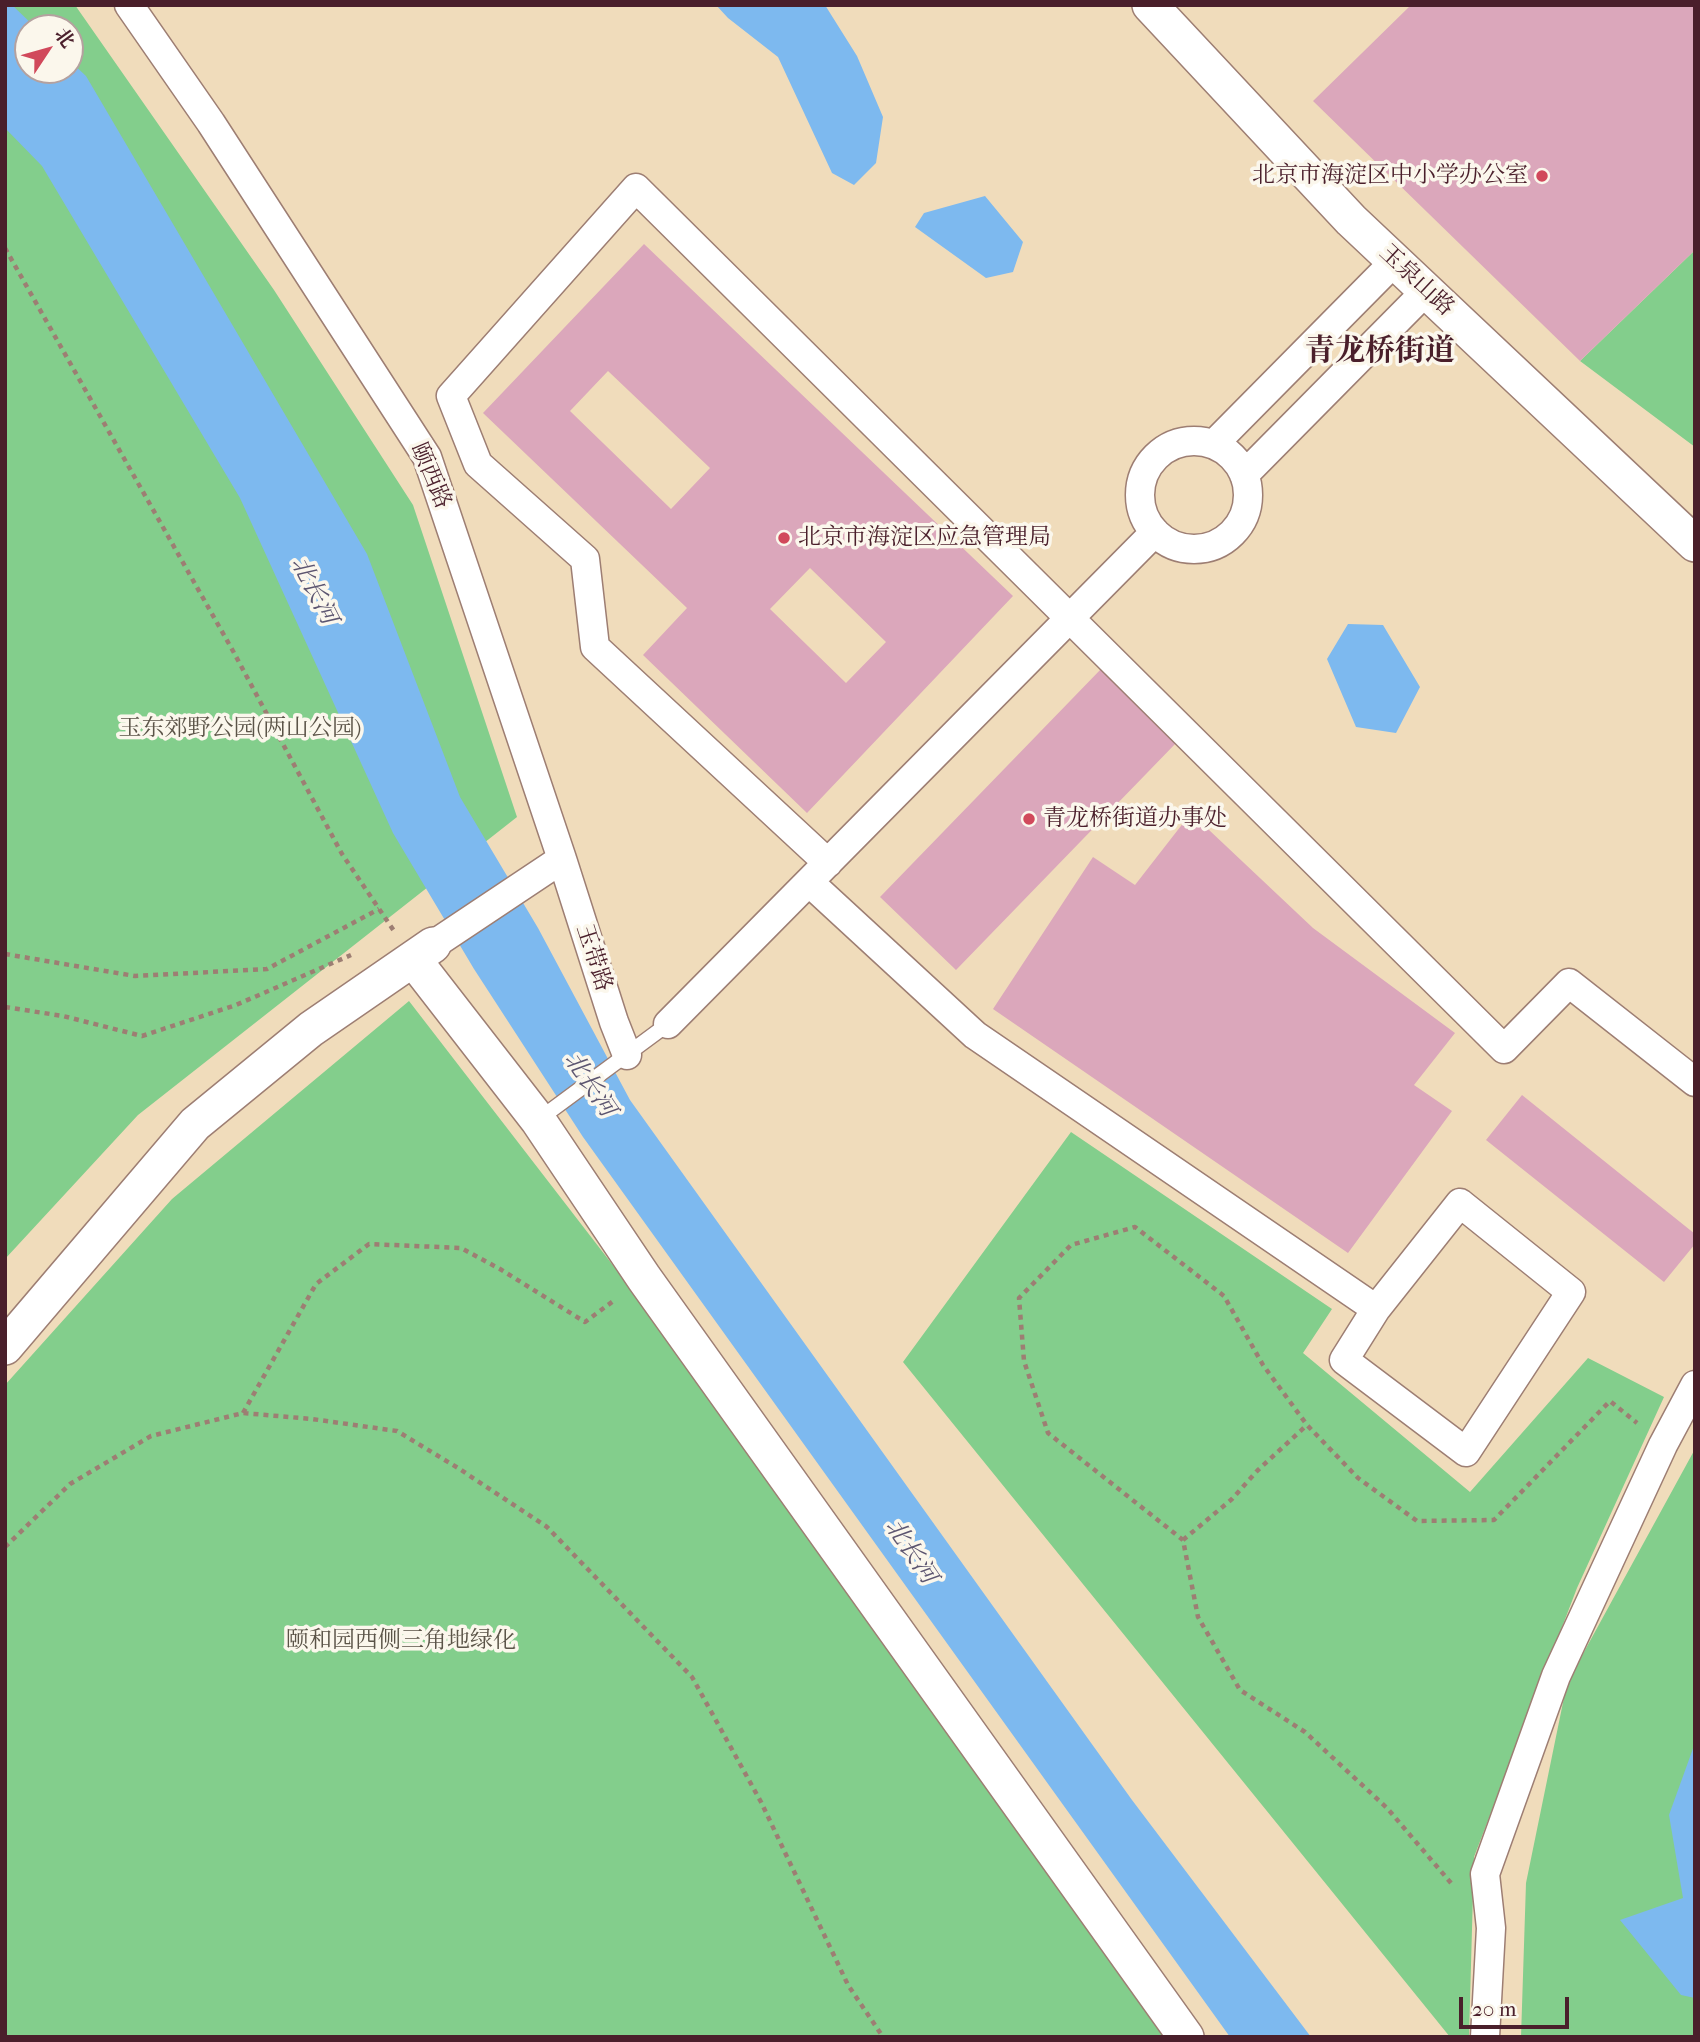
<!DOCTYPE html>
<meta charset="utf-8">
<style>
body{margin:0}
#map{position:relative;width:1700px;height:2042px;overflow:hidden;background:#f0dcbb;font-family:"IM FELL French Canon","Noto Serif SC",serif}
canvas{display:block}
.frame{position:absolute;inset:0;border:7px solid #4a1f2b;pointer-events:none}
.north{position:absolute;left:14px;top:14px;width:70px;height:70px;box-sizing:border-box;background:#fbf7ec;border:2px solid #b4a19f;border-radius:50%;rotate:54deg;font-size:19px;font-weight:700;line-height:28px;text-align:center;color:#4a1f2b}
.north::after{content:'';display:block;margin:auto;width:24px;height:32px;background:#d1495b;clip-path:polygon(50% 0,100% 100%,50% 72%,0 100%)}
.scale{position:absolute;left:1459px;top:1997px;width:110px;height:32px;box-sizing:border-box;border:4px solid #4a1f2b;border-top:0;padding-left:9px;font-size:21px;line-height:24px;white-space:nowrap;color:#4a1f2b;-webkit-text-stroke:5px #fbf7ec;paint-order:stroke}
</style>
<div id="map">
<canvas width="1700" height="2042"></canvas>
<div class="frame"></div>
<div class="north">北</div>
<div class="scale">20 m</div>
</div>
<script>
const ctx = document.querySelector('canvas').getContext('2d');
ctx.lineJoin = 'round';
function fillPath(path, color) {
  ctx.fillStyle = color;
  ctx.fill(path, 'evenodd');
}
function poly(rows) {
  const path = new Path2D();
  for (const r of rows) {
    if (r.length === 3) {
      path.moveTo(r[0] + r[2], r[1]);
      path.arc(r[0], r[1], r[2], 0, 2 * Math.PI);
      continue;
    }
    path.moveTo(r[0], r[1]);
    for (let i = 2; i < r.length; i += 2) path.lineTo(r[i], r[i + 1]);
  }
  return path;
}
function stroke(path, color, width, dash) {
  ctx.strokeStyle = color;
  ctx.lineWidth = width;
  ctx.lineCap = dash ? 'butt' : 'round';
  ctx.setLineDash(dash || []);
  ctx.stroke(path);
}
function write(font, color, halo, rows, align = 'center') {
  ctx.font = font + ' "IM FELL French Canon","Noto Serif SC",serif';
  ctx.lineWidth = 7;
  ctx.setLineDash([]);
  ctx.textBaseline = 'middle';
  ctx.strokeStyle = halo;
  ctx.fillStyle = color;
  for (const [text, x, y, turn = 0] of rows) {
    ctx.save();
    ctx.translate(x, y);
    ctx.rotate((+turn || 0) * Math.PI / 180);
    ctx.textAlign = isNaN(turn) ? turn : align;
    if (halo) ctx.strokeText(text, 0, 0);
    ctx.fillText(text, 0, 0);
    ctx.restore();
  }
}
fillPath(poly([
 [5,5,75,5,274,290,413,505,517,817,138,1115,5,1259],
 [28,28,70,28,70,70,28,70],
 [1695,250,1695,447,1580,361],
 [409,1001,659,1325,1172,2037,5,2037,5,1385,172,1199],
 [1071,1132,1332,1309,1303,1353,1470,1492,1588,1358,1664,1397,1577,1588,1474,1857,1469,2037,1450,2037,903,1362],
 [1695,1449,1695,2037,1521,2037,1526,1883,1567,1683]
]), '#83ce8c');
fillPath(poly([
 [5,5,12,5,36,28,28,28,28,70,70,70,70,61,86,76,367,554,460,797,538,928,630,1100,1132,1800,1311,2037,1230,2037,583,1137,474,969,393,833,240,498,42,166,5,128],
 [716,5,825,5,857,56,883,117,876,163,854,185,832,173,778,57,728,18],
 [985,196,1023,242,1013,272,986,278,915,227,924,213],
 [1348,624,1383,625,1420,687,1396,733,1356,727,1327,659],
 [1695,1743,1695,1998,1681,1995,1620,1920,1683,1898,1669,1815]
]), '#7db9ef');
fillPath(poly([
 [1411,5,1695,5,1695,250,1580,361,1313,101],
 [644,244,1013,596,807,813,643,655,687,608,483,413],
 [608,371,710,468,671,509,570,411],
 [810,568,886,642,846,683,770,609],
 [1102,668,1178,741,956,970,880,897],
 [1191,813,1313,928,1455,1033,1414,1085,1452,1111,1348,1253,993,1009,1093,857,1135,885],
 [1522,1095,1695,1234,1695,1244,1664,1282,1486,1140]
]), '#dba7bb');
const service = poly([
 [538,1120,668,1024]
]);
const minor = poly([
 [129,5,211,123,427,457,562,859,614,1022,627,1055],
 [1194,495,54],
 [1214,444,1395,261],
 [1244,475,1426,291],
 [828,863,595,647,585,559,478,464,451,396,636,188,1504,1049,1569,983,1695,1082],
 [809,882,975,1035,1376,1309,1460,1203,1571,1292,1466,1452,1344,1360,1376,1309],
 [433,945,562,859],
 [668,1024,1155,532],
 [1485,2037,1491,1928,1485,1874,1556,1676,1663,1445,1695,1385]
]);
const tertiary = poly([
 [1150,5,1351,220,1695,544],
 [413,959,538,1120,644,1278,1186,2037],
 [5,1347,195,1124,311,1029,433,945]
]);
stroke(service, '#9d7e73', 17);
stroke(minor, '#9d7e73', 31);
stroke(tertiary, '#9d7e73', 38);
stroke(poly([
 [5,248,233,651,342,854,394,931],
 [5,954,135,976,267,969,379,909],
 [5,1007,63,1016,142,1036,236,1005,351,955],
 [243,1413,316,1284,369,1244,461,1248,500,1269,585,1322,616,1299],
 [1183,1540,1232,1499,1258,1470,1307,1425],
 [5,1547,70,1484,151,1436,243,1413,312,1419,397,1431,458,1468,547,1527,692,1677,761,1802,848,1985,883,2037],
 [1451,1883,1387,1808,1305,1732,1240,1690,1198,1617,1183,1540,1048,1433,1024,1361,1019,1298,1071,1245,1135,1227,1224,1296,1263,1365,1307,1425,1358,1478,1417,1521,1494,1520,1610,1401,1637,1423]
]), '#9d7e73', 4.5, [5, 5]);
stroke(service, '#fff', 14);
stroke(minor, '#fff', 28);
stroke(tertiary, '#fff', 35);
for (const [x, y, r, color] of [
 [1542,176,7,"#d1495b"],
 [784,538,7,"#d1495b"],
 [1029,819,7,"#d1495b"]
]) {
  const dot = new Path2D();
  dot.arc(x, y, r, 0, 2 * Math.PI);
  ctx.fillStyle = color;
  ctx.fill(dot);
  stroke(dot, '#fbf7ec', 2.5);
}
write('23px', '#4a1f2b', '#fbf7ec', [
 ["北京市海淀区中小学办公室",1528,176,"right"],
 ["北京市海淀区应急管理局",798,538],
 ["青龙桥街道办事处",1043,819]
], 'left');
write('23px', '#4a1f2b', '#fbf7ec', [
 ["玉泉山路",1416,281,43],
 ["颐西路",430,476,67],
 ["玉带路",593,958,72]
]);
write('23px', '#5b5448', '#fbf7ec', [
 ["玉东郊野公园(两山公园)",240,729],
 ["颐和园西侧三角地绿化",401,1641]
]);
write('italic 24px', '#5c5570', '#fbf7ec', [
 ["北长河",313,591,63],
 ["北长河",589,1085,56],
 ["北长河",910,1552,56]
]);
write('bold 30px', '#4a1f2b', '#fbf7ec', [
 ["青龙桥街道",1380,353]
]);
</script>
